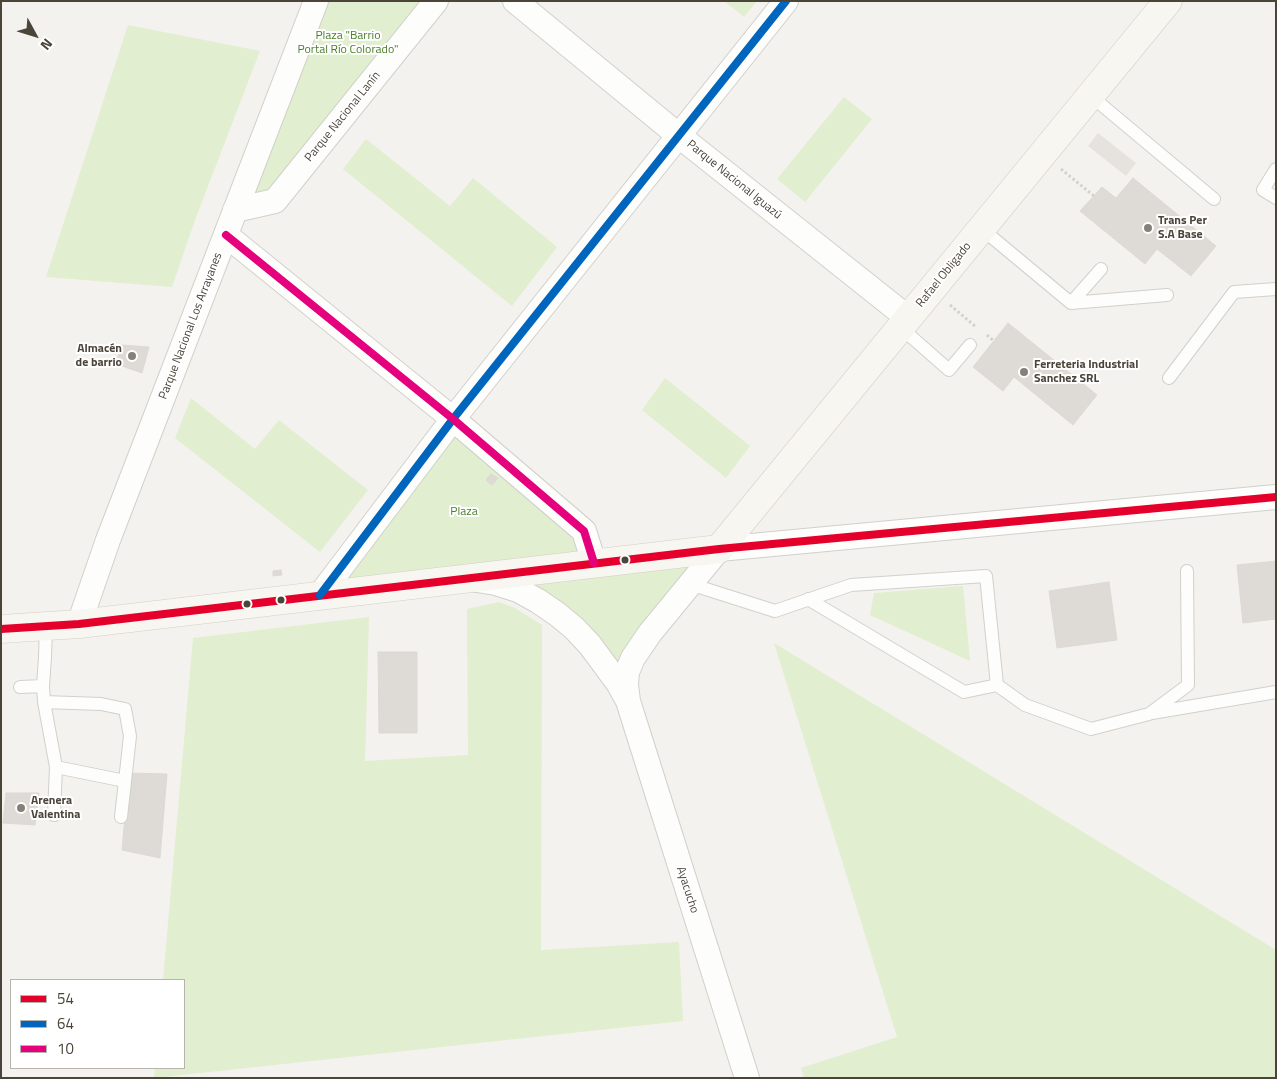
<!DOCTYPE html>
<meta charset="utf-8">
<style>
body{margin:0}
#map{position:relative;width:1277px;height:1079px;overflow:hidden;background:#f4f2ee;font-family:"Titillium Web",sans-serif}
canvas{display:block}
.frame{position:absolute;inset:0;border:2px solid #4b4439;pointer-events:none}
.legend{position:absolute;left:10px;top:979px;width:175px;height:90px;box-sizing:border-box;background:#fff;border:1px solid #b7b4b0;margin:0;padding:6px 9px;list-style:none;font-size:15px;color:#4b4439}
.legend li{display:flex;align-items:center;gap:10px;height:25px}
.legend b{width:25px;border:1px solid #b7b4b0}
.north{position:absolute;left:10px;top:10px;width:50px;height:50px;-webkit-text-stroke:4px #fff;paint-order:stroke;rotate:129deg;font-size:14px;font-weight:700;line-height:20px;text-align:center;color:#4b4439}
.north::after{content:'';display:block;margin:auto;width:18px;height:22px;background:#4b4439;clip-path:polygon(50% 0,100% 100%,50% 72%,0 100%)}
</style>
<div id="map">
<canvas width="1277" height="1079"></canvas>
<div class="frame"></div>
<ul class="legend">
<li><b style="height:6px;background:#e4002b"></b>54</li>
<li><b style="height:6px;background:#0065bd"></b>64</li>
<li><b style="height:6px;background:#e5007d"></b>10</li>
</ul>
<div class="north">N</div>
</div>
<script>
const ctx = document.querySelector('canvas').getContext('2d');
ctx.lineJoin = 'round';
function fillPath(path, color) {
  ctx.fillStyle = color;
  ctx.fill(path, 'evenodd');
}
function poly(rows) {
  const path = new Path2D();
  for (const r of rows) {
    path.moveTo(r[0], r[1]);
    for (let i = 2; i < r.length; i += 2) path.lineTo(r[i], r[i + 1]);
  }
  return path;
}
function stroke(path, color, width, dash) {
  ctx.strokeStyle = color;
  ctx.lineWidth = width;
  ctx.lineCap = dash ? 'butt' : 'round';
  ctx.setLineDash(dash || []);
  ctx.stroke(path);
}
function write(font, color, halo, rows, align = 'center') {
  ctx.font = font + ' "Titillium Web",sans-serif';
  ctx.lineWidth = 4;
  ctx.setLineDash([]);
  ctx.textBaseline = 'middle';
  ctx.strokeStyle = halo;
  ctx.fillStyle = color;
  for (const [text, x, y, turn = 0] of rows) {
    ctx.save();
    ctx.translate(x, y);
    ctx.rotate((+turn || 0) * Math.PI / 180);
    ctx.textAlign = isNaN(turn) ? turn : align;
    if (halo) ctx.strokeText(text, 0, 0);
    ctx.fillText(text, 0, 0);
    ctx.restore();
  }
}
fillPath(poly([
 [319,1,436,1,275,201,245,204],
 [724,1,757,1,744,17],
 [128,25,260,51,195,220,172,287,46,277],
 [844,97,872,119,805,202,777,179],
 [366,139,450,206,473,178,557,247,512,306,343,169],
 [665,378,750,446,726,478,642,410],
 [191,398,255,449,279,420,368,490,320,552,175,438],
 [454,431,580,536,583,554,341,581],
 [696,563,620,676,520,582],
 [963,586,970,661,870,615,874,593],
 [499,602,515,608,542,625,541,950,679,942,683,1021,154,1078,155,1068,184,1068,184,980,163,980,193,638,369,617,365,761,468,755,467,609],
 [774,643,1276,950,1276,1078,804,1078,801,1068,897,1037]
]), '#e1eecf');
fillPath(poly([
 [1098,133,1136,163,1126,176,1088,146]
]), '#e6e3df');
const building = poly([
 [1133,178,1216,246,1191,276,1157,249,1145,264,1080,211,1102,187,1116,198,1133,178],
 [1008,323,1097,395,1073,425,1014,377,1003,391,973,367,1008,323],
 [121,345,149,347,142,373,116,364,121,345],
 [491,474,498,478,492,485,486,480,491,474],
 [1276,561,1276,619,1243,623,1237,565,1276,561],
 [281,570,282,575,273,576,273,571,281,570],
 [1109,582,1117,640,1057,648,1049,591,1109,582],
 [378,652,417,652,417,733,379,733,378,652],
 [129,773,167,774,160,858,122,850,129,773],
 [6,793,39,793,35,825,3,823,6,793]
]);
fillPath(building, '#dedbd6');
stroke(building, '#dcd9d4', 1);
const lane = poly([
 [1091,96,1214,199],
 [1276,169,1263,190,1276,198],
 [982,229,1071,303,1101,269],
 [1071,303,1167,295],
 [900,327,949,370,970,345],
 [1169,378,1234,292,1276,289],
 [690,584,775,611,851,585,986,576,997,685,964,692,808,599],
 [997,685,1025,705,1091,729,1149,714,1188,685,1187,571],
 [43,686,44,702,101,704,125,709,130,736,121,817],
 [20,687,43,686,45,657,46,626],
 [44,702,56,767,54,815],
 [1152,713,1276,692],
 [56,767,125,781]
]);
const street = poly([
 [515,1,678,135,908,318],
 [235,210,275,201,436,1],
 [226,235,453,419,584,531,594,563],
 [477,580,496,583,518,590,538,601,557,614,574,628,590,645,618,683,628,701,747,1078],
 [320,595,453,419,786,1],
 [79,624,108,540,316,1],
 [628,701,626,685,627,672,633,658,650,633,719,549,1276,497]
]);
const secondary = poly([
 [1,629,79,624,719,549,1168,1]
]);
stroke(lane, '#d2d0cb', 14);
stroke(street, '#d2d0cb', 26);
stroke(secondary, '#d3cfc5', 29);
stroke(poly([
 [1061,169,1094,196],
 [950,305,976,327],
 [987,335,994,341]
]), '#d3d2cc', 3, [2.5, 2.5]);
stroke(lane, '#fdfdfc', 12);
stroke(street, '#fdfdfc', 24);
stroke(secondary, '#f7f6f1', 28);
stroke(poly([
 [1,629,79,624,719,549,1276,497]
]), '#e4002b', 8);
stroke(poly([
 [320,595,453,419,786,1]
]), '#0065bd', 8);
stroke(poly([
 [226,235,453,419,584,531,594,563]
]), '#e5007d', 8);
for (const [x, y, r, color] of [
 [1148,228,5,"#868178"],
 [132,356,5,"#868178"],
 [1024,372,5,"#868178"],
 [625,560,4.5,"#4b4439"],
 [281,600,4.5,"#4b4439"],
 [247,604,4.5,"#4b4439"],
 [21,808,5,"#868178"]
]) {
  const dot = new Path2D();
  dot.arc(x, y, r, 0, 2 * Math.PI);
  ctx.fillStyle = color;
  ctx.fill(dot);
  stroke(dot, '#fff', 2);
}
write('12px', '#4a7f2a', '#fff', [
 ["Plaza \"Barrio",348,36],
 ["Portal Río Colorado\"",348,50],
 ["Plaza",464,512]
]);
write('12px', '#4b4439', '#fff', [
 ["Parque Nacional Lanín",343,117,-51],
 ["Parque Nacional Iguazú",734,180,39],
 ["Rafael Obligado",944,275,-51],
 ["Parque Nacional Los Arrayanes",191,326,-69],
 ["Ayacucho",687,890,72]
]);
write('bold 12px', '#4b4439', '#fff', [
 ["Trans Per",1158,221],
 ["S.A Base",1158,235],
 ["Almacén",122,349,"right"],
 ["de barrio",122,363,"right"],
 ["Ferreteria Industrial",1034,365],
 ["Sanchez SRL",1034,379],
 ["Arenera",31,801],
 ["Valentina",31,815]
], 'left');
</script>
